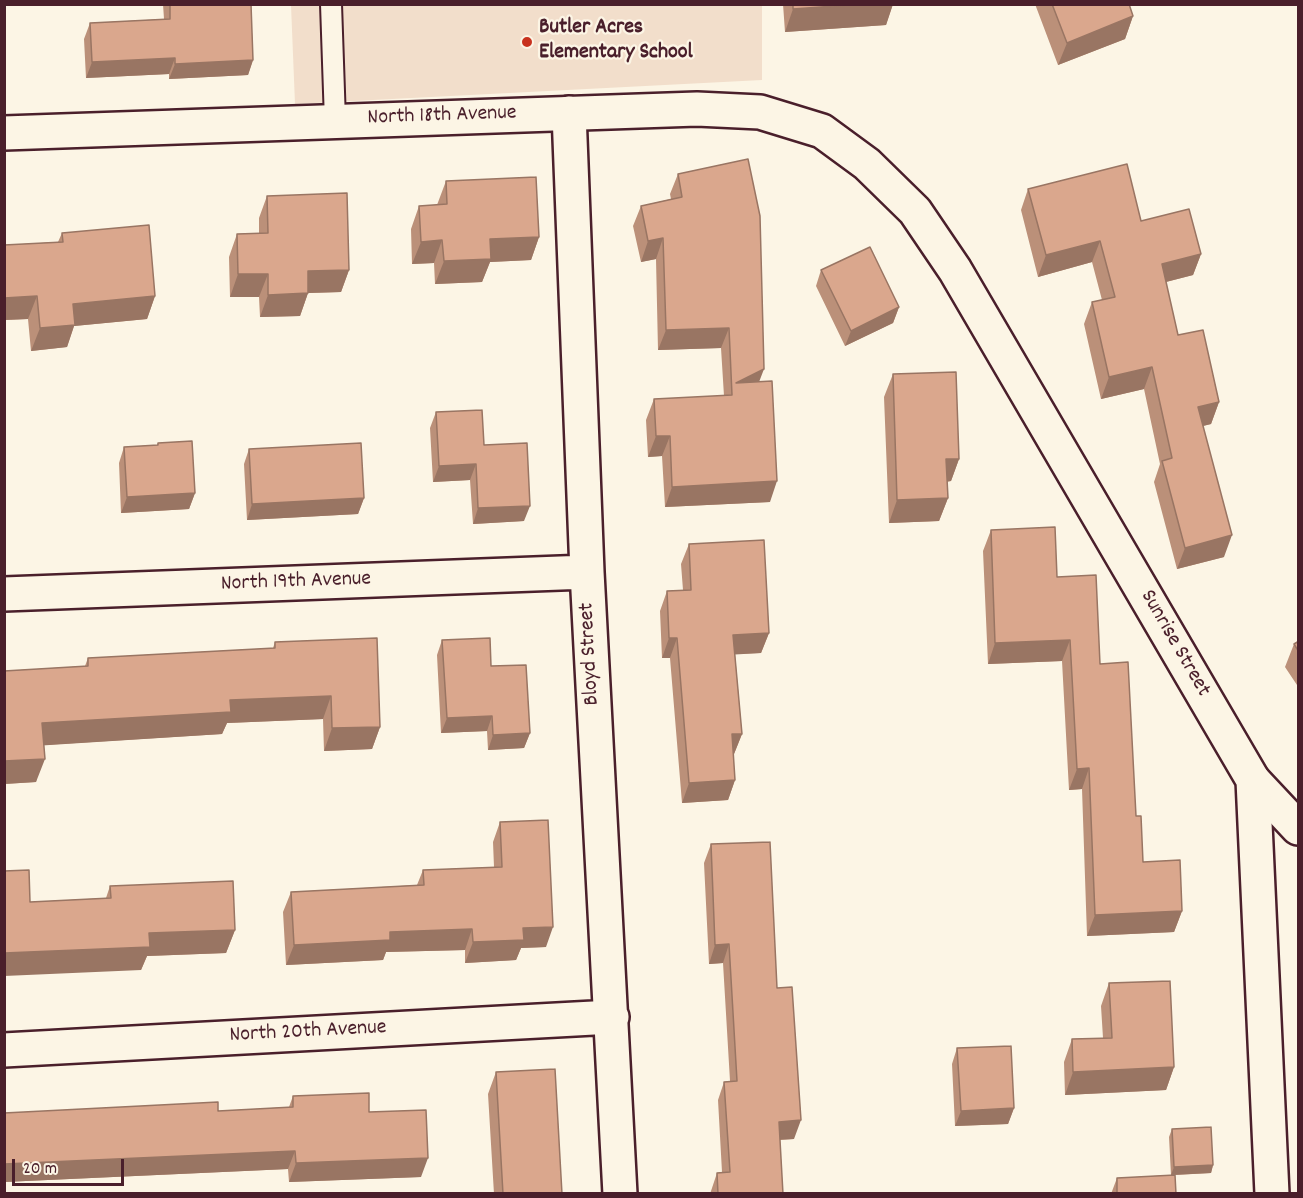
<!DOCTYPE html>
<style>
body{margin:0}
#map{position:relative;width:1303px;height:1198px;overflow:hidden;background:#fcf5e5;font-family:Dekko,sans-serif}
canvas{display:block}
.frame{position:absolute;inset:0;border:6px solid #4a1f2b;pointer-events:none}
.scale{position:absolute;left:12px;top:1159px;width:112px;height:27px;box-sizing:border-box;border:3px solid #4a1f2b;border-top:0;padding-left:8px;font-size:18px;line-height:21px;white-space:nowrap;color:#4a1f2b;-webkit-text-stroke:4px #fcf5e5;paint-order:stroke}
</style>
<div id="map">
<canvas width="1303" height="1198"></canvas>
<div class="frame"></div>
<div class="scale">20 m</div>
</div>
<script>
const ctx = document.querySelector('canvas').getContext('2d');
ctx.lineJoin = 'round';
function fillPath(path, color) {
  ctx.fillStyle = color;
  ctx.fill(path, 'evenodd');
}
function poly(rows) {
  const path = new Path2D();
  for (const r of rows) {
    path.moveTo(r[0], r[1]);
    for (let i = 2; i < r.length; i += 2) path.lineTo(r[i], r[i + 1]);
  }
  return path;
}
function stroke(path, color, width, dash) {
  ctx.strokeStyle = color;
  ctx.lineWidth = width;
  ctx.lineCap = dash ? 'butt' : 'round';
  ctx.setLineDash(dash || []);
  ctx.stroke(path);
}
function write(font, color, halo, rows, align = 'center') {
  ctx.font = font + ' Dekko,sans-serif';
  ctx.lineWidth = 4.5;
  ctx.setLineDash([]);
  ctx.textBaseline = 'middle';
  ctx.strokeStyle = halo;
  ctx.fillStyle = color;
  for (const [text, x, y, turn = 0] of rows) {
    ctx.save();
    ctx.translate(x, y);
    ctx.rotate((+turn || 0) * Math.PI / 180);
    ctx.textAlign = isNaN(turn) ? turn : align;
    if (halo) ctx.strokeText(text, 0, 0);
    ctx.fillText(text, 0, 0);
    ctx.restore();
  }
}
fillPath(poly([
 [291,5,762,5,762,80,295,104]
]), '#f2decb');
const service = poly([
 [331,4,335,121]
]);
const minor = poly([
 [569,113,587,572,620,1194],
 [4,594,587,572],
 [1253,780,1298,828],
 [4,1050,612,1017]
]);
const tertiary = poly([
 [4,133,697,109,760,112,822,131,867,164,915,211,955,270,1253,780,1272,1194]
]);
stroke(service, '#4a1f2b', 24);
stroke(minor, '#4a1f2b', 38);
stroke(tertiary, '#4a1f2b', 38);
stroke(service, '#fcf5e5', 20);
stroke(minor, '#fcf5e5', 33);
stroke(tertiary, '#fcf5e5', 33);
fillPath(poly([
 [163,4,251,4,253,60,248,75,169,79,169,74,86,78,84,39,90,23,164,19],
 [783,4,893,4,886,25,785,32],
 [1035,4,1129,4,1133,16,1125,39,1058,65],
 [678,174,759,382,770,502,665,507,662,456,648,457,646,420,654,399,724,396,721,348,658,350,656,259,641,262,633,226,641,206,671,199,670,194],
 [446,181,539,237,531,260,490,262,482,282,435,284,434,263,412,264,411,229,419,206,437,205],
 [1028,189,1141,221,1201,254,1193,275,1166,282,1178,335,1219,402,1211,424,1203,426,1224,557,1177,569,1154,482,1160,464,1144,389,1101,399,1084,324,1092,302,1102,300,1092,262,1038,277,1021,210],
 [267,196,349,270,341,292,308,293,300,316,260,317,259,297,230,297,229,257,237,234,259,233,259,218],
 [62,233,155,296,147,319,74,326,67,347,31,351,28,319,4,320,4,245,58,242],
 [821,270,899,307,893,323,845,346,816,286],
 [893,374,959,459,951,481,947,482,948,498,939,521,889,523,884,397],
 [436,412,484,445,524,521,473,524,470,480,433,482,430,428],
 [158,443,195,493,189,509,121,513,119,463,124,447,157,445],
 [249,449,364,498,358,514,247,520,244,464],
 [991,530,1057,577,1100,664,1136,816,1143,862,1182,911,1174,932,1087,936,1082,789,1069,790,1062,661,988,664,983,551],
 [689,544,769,633,761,653,735,654,742,734,734,754,733,754,735,780,728,800,682,803,670,658,662,658,660,611,667,591,683,590,681,564],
 [442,640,491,666,530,733,524,748,488,750,487,731,441,733,437,655],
 [1299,641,1299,688,1285,667,1294,644],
 [275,642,380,727,372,749,324,751,323,719,227,723,222,734,44,745,36,782,4,784,4,671,85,666,88,658,273,648],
 [500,822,546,947,521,948,516,960,465,963,465,950,386,952,383,960,286,965,283,912,291,892,417,885,423,870,494,867,493,842],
 [711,844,777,988,794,1139,780,1140,783,1194,710,1194,717,1173,722,1172,718,1100,724,1082,730,1081,723,963,709,964,704,863],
 [110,886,235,930,226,953,147,956,141,970,30,902,106,898],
 [1109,983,1174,1067,1166,1090,1065,1095,1064,1062,1072,1039,1103,1038,1101,1006],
 [957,1048,1014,1108,1008,1124,955,1126,952,1064],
 [496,1072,562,1194,494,1194,488,1094],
 [293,1096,369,1112,421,1177,289,1182,288,1169,4,1182,4,1113,218,1111,289,1107],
 [1172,1129,1213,1165,1211,1173,1175,1175,1176,1194,1111,1194,1117,1178,1171,1175,1169,1137]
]), '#bb9079');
fillPath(poly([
 [862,4,893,4,886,25,785,32,793,9],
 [1133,16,1125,39,1058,65,1067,43],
 [175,58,169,74,86,78,92,62],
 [253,60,248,75,169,79,175,64],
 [539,237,531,260,490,262,482,282,435,284,444,261,490,239],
 [663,238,656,259,641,262,648,241],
 [442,240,434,263,412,264,421,242],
 [1100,241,1092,262,1038,277,1046,255],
 [1201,254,1193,275,1154,285,1162,264],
 [349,270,341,292,308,293,300,316,260,317,268,295,308,271],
 [238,274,268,274,259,297,230,297],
 [37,296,28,319,4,320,4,298],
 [155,296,147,319,74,326,67,347,31,351,40,328,73,304],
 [899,307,893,323,845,346,851,331],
 [729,328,721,348,658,350,666,330],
 [1152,367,1144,389,1101,399,1109,377],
 [764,369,756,390,736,383],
 [1219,402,1211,424,1190,429,1198,407],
 [656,436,670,436,662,456,648,457],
 [946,459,959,459,951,481,938,482],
 [476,464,470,480,433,482,439,466],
 [777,481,770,502,665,507,672,487],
 [195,493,189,509,121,513,127,497],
 [364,498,358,514,247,520,252,504],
 [948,498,939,521,889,523,897,500],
 [530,506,524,521,473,524,478,508],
 [1232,535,1224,557,1177,569,1185,548],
 [769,633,761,653,726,655,733,635],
 [669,638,677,638,670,658,662,658],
 [1070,640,1062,661,988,664,995,643],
 [331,696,323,719,227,723,222,734,34,746,42,723,230,700],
 [492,716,487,731,441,733,447,718],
 [380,727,372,749,324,751,332,728],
 [530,733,524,748,488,750,493,735],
 [732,734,742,734,734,754,724,754],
 [45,759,36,782,4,784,4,761],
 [1089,768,1082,789,1069,790,1077,769],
 [735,780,728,800,682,803,689,783],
 [1182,911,1174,932,1087,936,1095,915],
 [553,927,546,947,521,948,516,960,465,963,473,942,523,928],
 [472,929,465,950,386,952,383,960,286,965,294,945,390,932],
 [235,930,226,953,147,956,141,970,4,976,4,953,149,933],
 [729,944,723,963,709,964,715,945],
 [1174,1067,1166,1090,1065,1095,1073,1072],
 [1014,1108,1008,1124,955,1126,961,1111],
 [801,1120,794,1139,772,1140,779,1122],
 [295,1151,288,1169,4,1182,4,1164],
 [428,1158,421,1177,289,1182,296,1163],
 [1213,1165,1211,1173,1171,1175,1174,1167]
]), '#997563');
const building = poly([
 [170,4,251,4,253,60,175,64,175,58,92,62,90,23,170,19,170,4],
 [793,4,862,4,793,9,793,4],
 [1052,4,1129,4,1133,16,1067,43,1052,4],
 [748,159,760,216,764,369,736,383,772,381,777,481,672,487,670,436,656,436,654,399,732,395,729,328,666,330,663,238,648,241,641,206,682,197,678,174,748,159],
 [1127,164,1141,221,1189,209,1201,254,1162,264,1178,335,1203,330,1219,402,1198,407,1232,535,1185,548,1162,461,1172,458,1152,367,1109,377,1092,302,1115,297,1100,241,1046,255,1028,189,1127,164],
 [536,177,539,237,490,239,491,259,444,261,442,240,421,242,419,206,447,204,446,181,536,177],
 [347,193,349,270,308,271,308,293,268,295,268,274,238,274,237,234,268,233,267,196,347,193],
 [149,225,155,296,73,304,75,325,40,328,37,296,4,298,4,245,63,242,62,233,149,225],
 [870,247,899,307,851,331,821,270,870,247],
 [956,372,959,459,946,459,948,498,897,500,893,374,956,372],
 [482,410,484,445,527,443,530,506,478,508,476,464,439,466,436,412,482,410],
 [192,441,195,493,127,497,124,447,158,445,158,443,192,441],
 [361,443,364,498,252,504,249,449,361,443],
 [1055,527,1057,577,1096,575,1100,664,1128,662,1136,816,1141,816,1143,862,1180,860,1182,911,1095,915,1089,768,1077,769,1070,640,995,643,991,530,1055,527],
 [764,540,769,633,733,635,742,734,732,734,735,780,689,783,677,638,669,638,667,591,691,590,689,544,764,540],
 [377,638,380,727,332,728,331,696,230,700,231,712,42,723,45,759,4,761,4,671,88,666,88,658,275,648,275,642,377,638],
 [490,638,491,666,526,665,530,733,493,735,492,716,447,718,442,640,490,638],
 [1299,641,1299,652,1294,644,1299,641],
 [548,820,553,927,523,928,524,940,473,942,472,929,390,932,390,940,294,945,291,892,424,885,423,870,502,867,500,822,548,820],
 [770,842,777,988,792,987,801,1120,779,1122,783,1194,718,1194,717,1173,730,1172,724,1082,737,1081,729,944,715,945,711,844,770,842],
 [29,870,30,902,111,898,110,886,233,881,235,930,149,933,150,947,4,953,4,871,29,870],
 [1170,981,1174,1067,1073,1072,1072,1039,1112,1038,1109,983,1170,981],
 [1011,1046,1014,1108,961,1111,957,1048,1011,1046],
 [555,1069,562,1194,503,1194,496,1072,555,1069],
 [369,1093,369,1112,426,1110,428,1158,296,1163,295,1151,4,1164,4,1113,218,1102,218,1111,293,1107,293,1096,369,1093],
 [1211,1127,1213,1165,1174,1167,1172,1129,1211,1127],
 [1175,1175,1176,1194,1117,1194,1117,1178,1175,1175]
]);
fillPath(building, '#daa78d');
stroke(building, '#997563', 1.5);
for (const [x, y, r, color] of [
 [527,42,6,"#c8321e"]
]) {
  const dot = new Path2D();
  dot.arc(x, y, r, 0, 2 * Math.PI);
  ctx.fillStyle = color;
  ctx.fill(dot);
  stroke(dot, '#fcf5e5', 2);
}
write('bold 22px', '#4a1f2b', '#fcf5e5', [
 ["Butler Acres",539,29],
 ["Elementary School",539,54]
], 'left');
write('22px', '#4a1f2b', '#fcf5e5', [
 ["North 18th Avenue",442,117,-2],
 ["North 19th Avenue",296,583,-2],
 ["Sunrise Street",1174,644,60],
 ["Bloyd Street",591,654,-93],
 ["North 20th Avenue",308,1033,-3]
]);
</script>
